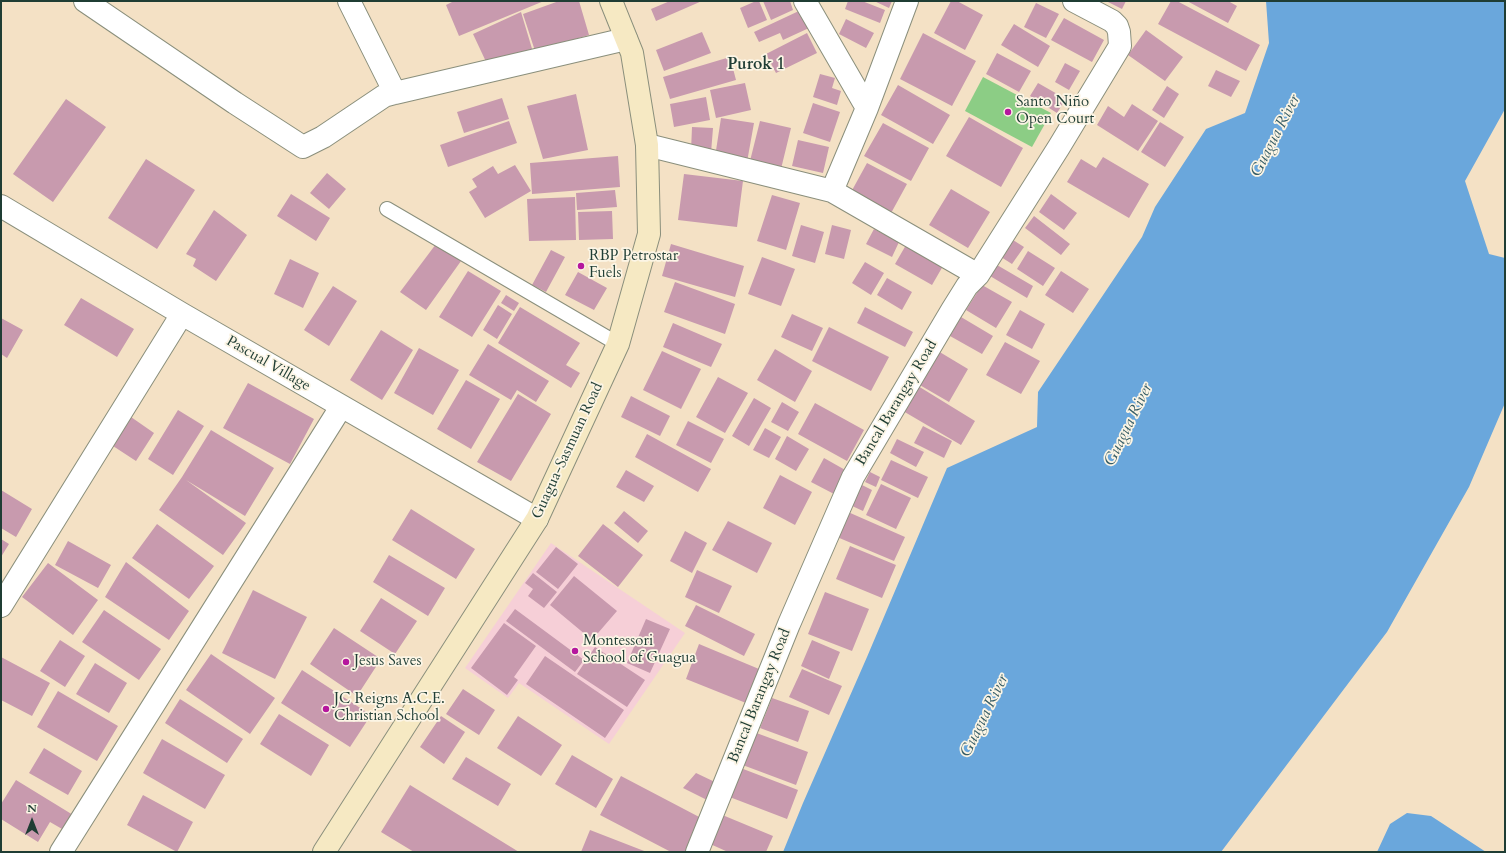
<!DOCTYPE html>
<meta charset="utf-8">
<style>
body{margin:0}
#map{position:relative;width:1506px;height:853px;overflow:hidden;background:#f4e1c5;font-family:Cardo,serif}
canvas{display:block}
.frame{position:absolute;inset:0;border:2px solid #1f3d34;pointer-events:none}
.north{position:absolute;left:12px;top:801px;width:40px;height:40px;-webkit-text-stroke:3px #fcf5e5;paint-order:stroke;rotate:0deg;font-size:11px;font-weight:700;line-height:16px;text-align:center;color:#1f3d34}
.north::after{content:'';display:block;margin:auto;width:14px;height:18px;background:#1f3d34;clip-path:polygon(50% 0,100% 100%,50% 72%,0 100%)}
</style>
<div id="map">
<canvas width="1506" height="853"></canvas>
<div class="frame"></div>
<div class="north">N</div>
</div>
<script>
const ctx = document.querySelector('canvas').getContext('2d');
ctx.lineJoin = 'round';
function fillPath(path, color) {
  ctx.fillStyle = color;
  ctx.fill(path, 'evenodd');
}
function poly(rows) {
  const path = new Path2D();
  for (const r of rows) {
    path.moveTo(r[0], r[1]);
    for (let i = 2; i < r.length; i += 2) path.lineTo(r[i], r[i + 1]);
  }
  return path;
}
function stroke(path, color, width, dash) {
  ctx.strokeStyle = color;
  ctx.lineWidth = width;
  ctx.lineCap = dash ? 'butt' : 'round';
  ctx.setLineDash(dash || []);
  ctx.stroke(path);
}
function write(font, color, halo, rows, align = 'center') {
  ctx.font = font + ' Cardo,serif';
  ctx.lineWidth = 3.5;
  ctx.setLineDash([]);
  ctx.textBaseline = 'middle';
  ctx.strokeStyle = halo;
  ctx.fillStyle = color;
  for (const [text, x, y, turn = 0] of rows) {
    ctx.save();
    ctx.translate(x, y);
    ctx.rotate((+turn || 0) * Math.PI / 180);
    ctx.textAlign = isNaN(turn) ? turn : align;
    if (halo) ctx.strokeText(text, 0, 0);
    ctx.fillText(text, 0, 0);
    ctx.restore();
  }
}
fillPath(poly([
 [551,543,685,633,609,744,519,683,508,698,465,668]
]), '#f6cfd7');
fillPath(poly([
 [983,77,1051,113,1032,147,965,111]
]), '#8ccd85');
fillPath(poly([
 [1266,1,1505,1,1505,109,1465,181,1489,254,1505,258,1505,403,1469,487,1387,632,1221,852,783,852,803,803,867,657,947,468,1037,427,1038,392,1142,237,1155,207,1206,129,1245,113,1269,43],
 [1407,813,1431,816,1486,852,1377,852,1390,824]
]), '#6aa7dc');
fillPath(poly([
 [454,1,544,1,459,36,446,5],
 [559,1,579,1,589,35,535,51,523,14],
 [670,1,702,1,656,21,651,9],
 [756,1,759,1,767,20,748,28,740,8],
 [763,1,790,1,793,10,771,20],
 [848,1,862,1,885,10,880,23,845,9],
 [874,1,892,1,889,8],
 [951,1,957,1,983,15,965,50,934,33],
 [1106,1,1126,1,1122,9],
 [1171,1,1177,1,1260,45,1246,71,1158,24],
 [1187,1,1228,1,1237,6,1228,23],
 [1036,3,1059,14,1046,38,1024,27],
 [801,10,809,28,783,40,780,33,759,42,754,32],
 [521,12,533,52,488,66,473,34],
 [1064,18,1104,40,1092,62,1051,40],
 [846,19,874,33,866,48,839,34],
 [1014,24,1050,46,1038,67,1001,45],
 [1146,30,1183,57,1165,81,1128,55],
 [702,32,711,53,664,71,656,50],
 [807,33,817,53,776,73,766,54],
 [923,33,976,61,952,106,900,79],
 [997,53,1031,71,1019,92,986,74],
 [730,57,736,80,670,99,663,77],
 [1065,63,1080,71,1069,90,1055,82],
 [1216,70,1240,81,1231,97,1208,86],
 [820,74,835,78,832,88,841,91,837,105,813,97],
 [745,83,751,110,716,118,710,90],
 [1038,83,1066,99,1057,113,1030,96],
 [898,85,950,115,933,144,881,115],
 [1167,86,1179,94,1164,118,1152,110],
 [576,94,588,150,543,159,527,106],
 [706,97,710,120,674,127,670,104],
 [502,98,509,119,464,133,457,112],
 [66,99,106,127,53,202,13,174],
 [813,103,840,112,830,142,803,133],
 [1132,104,1158,121,1138,151,1097,125,1108,106,1124,117],
 [969,117,1023,148,1001,187,946,156],
 [721,118,754,123,747,162,715,157],
 [509,121,517,143,448,167,440,145],
 [760,121,791,128,780,173,749,165],
 [1160,122,1184,137,1165,167,1141,152],
 [883,123,929,148,911,181,864,156],
 [692,127,713,128,711,153,691,151],
 [798,140,829,147,823,173,792,166],
 [618,156,620,187,532,194,530,163],
 [1103,157,1149,184,1129,218,1067,182,1081,159,1096,168],
 [146,159,195,190,157,249,108,218],
 [867,163,907,184,890,215,850,194],
 [515,165,531,191,485,218,469,192,477,187,472,179,493,166,498,174],
 [327,173,346,189,329,209,310,193],
 [684,174,743,181,737,227,678,220],
 [951,189,990,212,968,248,929,225],
 [615,190,617,207,577,210,576,193],
 [291,194,330,218,316,241,277,216],
 [1051,194,1077,213,1064,230,1039,212],
 [772,195,800,203,786,250,757,241],
 [575,197,576,240,529,241,527,199],
 [214,210,247,235,216,281,193,266,196,259,186,254],
 [612,211,613,239,579,240,578,212],
 [1034,216,1070,244,1061,255,1025,228],
 [801,225,824,232,815,263,792,256],
 [832,225,851,230,844,259,825,254],
 [874,229,899,242,892,257,866,244],
 [1013,240,1024,247,1012,264,1001,257],
 [436,244,461,261,426,310,400,292],
 [671,244,744,266,735,297,662,276],
 [906,245,943,266,932,285,895,264],
 [551,250,565,257,546,292,532,285],
 [1028,251,1055,268,1043,286,1017,269],
 [762,257,795,269,781,306,748,294],
 [290,259,319,273,303,308,274,294],
 [865,262,884,273,871,295,852,283],
 [997,265,1033,286,1027,298,990,276],
 [468,271,501,291,472,337,439,317],
 [1061,271,1089,289,1073,313,1045,295],
 [578,272,607,288,594,310,565,295],
 [887,278,912,292,902,310,877,295],
 [675,282,735,304,725,334,664,312],
 [982,285,1012,302,996,328,966,310],
 [333,286,357,301,329,346,304,330],
 [506,295,519,303,514,311,501,303],
 [81,298,134,329,117,357,64,325],
 [498,305,512,314,497,339,483,330],
 [520,307,580,343,566,365,580,373,571,388,498,343],
 [865,307,913,332,905,347,857,323],
 [1020,310,1045,324,1032,349,1006,335],
 [792,314,823,328,812,351,781,337],
 [961,317,993,336,982,354,950,336],
 [1,318,23,330,7,358,1,354],
 [673,323,722,344,711,367,663,347],
 [829,327,889,357,871,391,812,361],
 [381,330,413,350,382,400,350,380],
 [1005,342,1040,361,1021,394,986,375],
 [488,344,549,381,536,402,517,390,511,400,469,375],
 [419,348,459,370,433,415,394,393],
 [775,349,812,371,795,402,757,380],
 [662,351,701,369,681,409,643,390],
 [938,351,968,369,949,402,918,384],
 [718,377,748,393,725,433,696,417],
 [466,380,500,399,471,449,437,429],
 [248,383,314,419,290,464,223,428],
 [918,386,975,421,961,445,903,411],
 [518,394,551,414,511,481,477,462],
 [631,396,670,416,660,436,621,417],
 [754,398,771,408,749,446,732,436],
 [782,402,799,412,788,431,771,422],
 [815,403,864,430,847,461,798,434],
 [178,410,204,426,173,475,148,459],
 [131,417,154,433,136,461,113,446],
 [688,421,724,439,711,463,676,445],
 [923,426,952,441,944,458,914,443],
 [765,428,781,437,769,458,753,450],
 [211,430,274,468,245,516,186,480,246,523,223,555,159,510,182,477],
 [647,434,711,469,698,492,635,457],
 [787,436,809,449,796,471,775,459],
 [897,439,924,452,916,467,890,453],
 [824,458,847,471,834,494,811,482],
 [891,460,928,477,918,498,881,480],
 [626,470,654,486,644,502,616,487],
 [870,472,880,477,876,487,865,482],
 [780,475,812,492,795,525,763,508],
 [860,484,872,490,863,511,850,505],
 [881,484,911,498,896,529,866,515],
 [1,490,32,509,16,537,1,528],
 [411,509,475,549,456,579,392,540],
 [624,511,648,531,638,543,614,523],
 [848,512,905,537,894,561,837,537],
 [728,521,772,543,757,573,712,550],
 [157,524,214,566,189,599,132,558],
 [603,524,643,555,618,587,578,556],
 [685,531,707,543,692,573,670,561],
 [1,539,9,544,1,557],
 [68,541,111,565,98,588,55,565],
 [850,546,896,565,882,598,836,579],
 [556,547,578,564,558,589,536,572],
 [389,555,445,588,428,616,373,582],
 [126,562,189,611,169,640,105,597],
 [48,563,98,600,73,635,22,597],
 [697,570,732,586,719,613,685,597],
 [533,573,557,592,544,608,528,596,533,589,525,583],
 [574,576,617,611,592,640,550,605],
 [253,590,307,617,275,679,222,653],
 [825,592,869,609,852,651,808,634],
 [381,598,417,621,395,654,360,631],
 [696,605,755,634,744,656,685,626],
 [515,609,584,660,575,672,506,621],
 [104,610,161,649,139,680,82,642],
 [646,619,670,629,650,673,627,663],
 [504,623,536,646,514,677,518,680,507,695,471,668],
 [334,628,381,659,357,696,310,664],
 [60,640,85,656,65,687,40,671],
 [812,640,840,652,829,679,801,666],
 [699,644,759,669,746,703,686,679],
 [595,647,645,680,627,707,577,674],
 [211,654,275,698,250,734,186,690],
 [545,656,624,710,605,738,526,684],
 [1,657,50,683,32,716,1,700],
 [95,663,127,683,109,713,76,694],
 [802,669,842,686,829,715,789,697],
 [302,670,371,715,350,747,281,703],
 [463,689,495,710,479,735,446,714],
 [58,691,118,726,97,761,37,727],
 [772,698,809,711,798,742,760,728],
 [180,699,243,739,227,763,165,723],
 [279,714,329,745,311,776,260,744],
 [441,716,465,732,444,764,420,747],
 [518,716,562,745,541,776,497,748],
 [751,731,808,752,796,785,740,764],
 [162,739,225,775,205,809,143,773],
 [44,748,82,771,68,795,29,773],
 [572,755,613,779,596,808,555,784],
 [466,757,511,784,498,806,452,779],
 [738,767,798,790,787,819,727,796],
 [696,773,717,783,711,802,683,788],
 [621,776,703,819,685,852,671,852,600,815],
 [16,780,78,818,69,833,50,822,38,842,1,819,1,804],
 [410,785,519,852,414,852,381,832],
 [143,795,193,822,177,852,127,825],
 [720,814,773,836,766,852,728,852,708,843],
 [590,830,639,849,647,852,581,852]
]), '#c89aae');
const service = poly([
 [387,209,618,344]
]);
const minor = poly([
 [85,1,235,103,303,147,323,137,384,96,395,93,626,39],
 [349,1,395,93],
 [805,1,867,108],
 [647,145,832,191,978,275],
 [832,191,867,108,907,1],
 [1,206,182,314,537,519],
 [1,606,182,314],
 [61,852,341,407],
 [697,852,789,624,853,477,952,310,967,286,978,275,1059,147,1120,46,1119,32,1117,26,1112,21,1074,1]
]);
const secondary = poly([
 [324,852,537,519,618,344,649,234,647,145,632,53,611,1]
]);
stroke(service, '#8a8f7c', 16);
stroke(minor, '#8a8f7c', 24);
stroke(secondary, '#8a8f7c', 24);
stroke(service, '#fff', 14);
stroke(minor, '#fff', 22);
stroke(secondary, '#f6e9c3', 22);
for (const [x, y, r, color] of [
 [1008,112,4,"#b5179e"],
 [581,266,4,"#b5179e"],
 [575,651,4,"#b5179e"],
 [346,662,4,"#b5179e"],
 [326,709,4,"#b5179e"]
]) {
  const dot = new Path2D();
  dot.arc(x, y, r, 0, 2 * Math.PI);
  ctx.fillStyle = color;
  ctx.fill(dot);
  stroke(dot, '#fcf5e5', 1.5);
}
write('15px', '#1f3d34', '#fcf5e5', [
 ["Santo Niño",1016,103],
 ["Open Court",1016,120],
 ["RBP Petrostar",589,257],
 ["Fuels",589,274],
 ["Montessori",583,642],
 ["School of Guagua",583,659],
 ["Jesus Saves",354,662],
 ["JC Reigns A.C.E.",334,700],
 ["Christian School",334,717]
], 'left');
write('15px', '#1f3d34', '#fcf5e5', [
 ["Pascual Village",268,364,30],
 ["Bancal Barangay Road",897,403,-59],
 ["Guagua-Sasmuan Road",568,451,-65],
 ["Bancal Barangay Road",760,696,-68]
]);
write('bold 16px', '#1f3d34', '#fcf5e5', [
 ["Purok 1",756,65]
]);
write('italic 16px', '#365d66', '#fcf5e5', [
 ["Guagua River",1276,136,-63],
 ["Guagua River",1129,425,-64],
 ["Guagua River",985,716,-64]
]);
</script>
